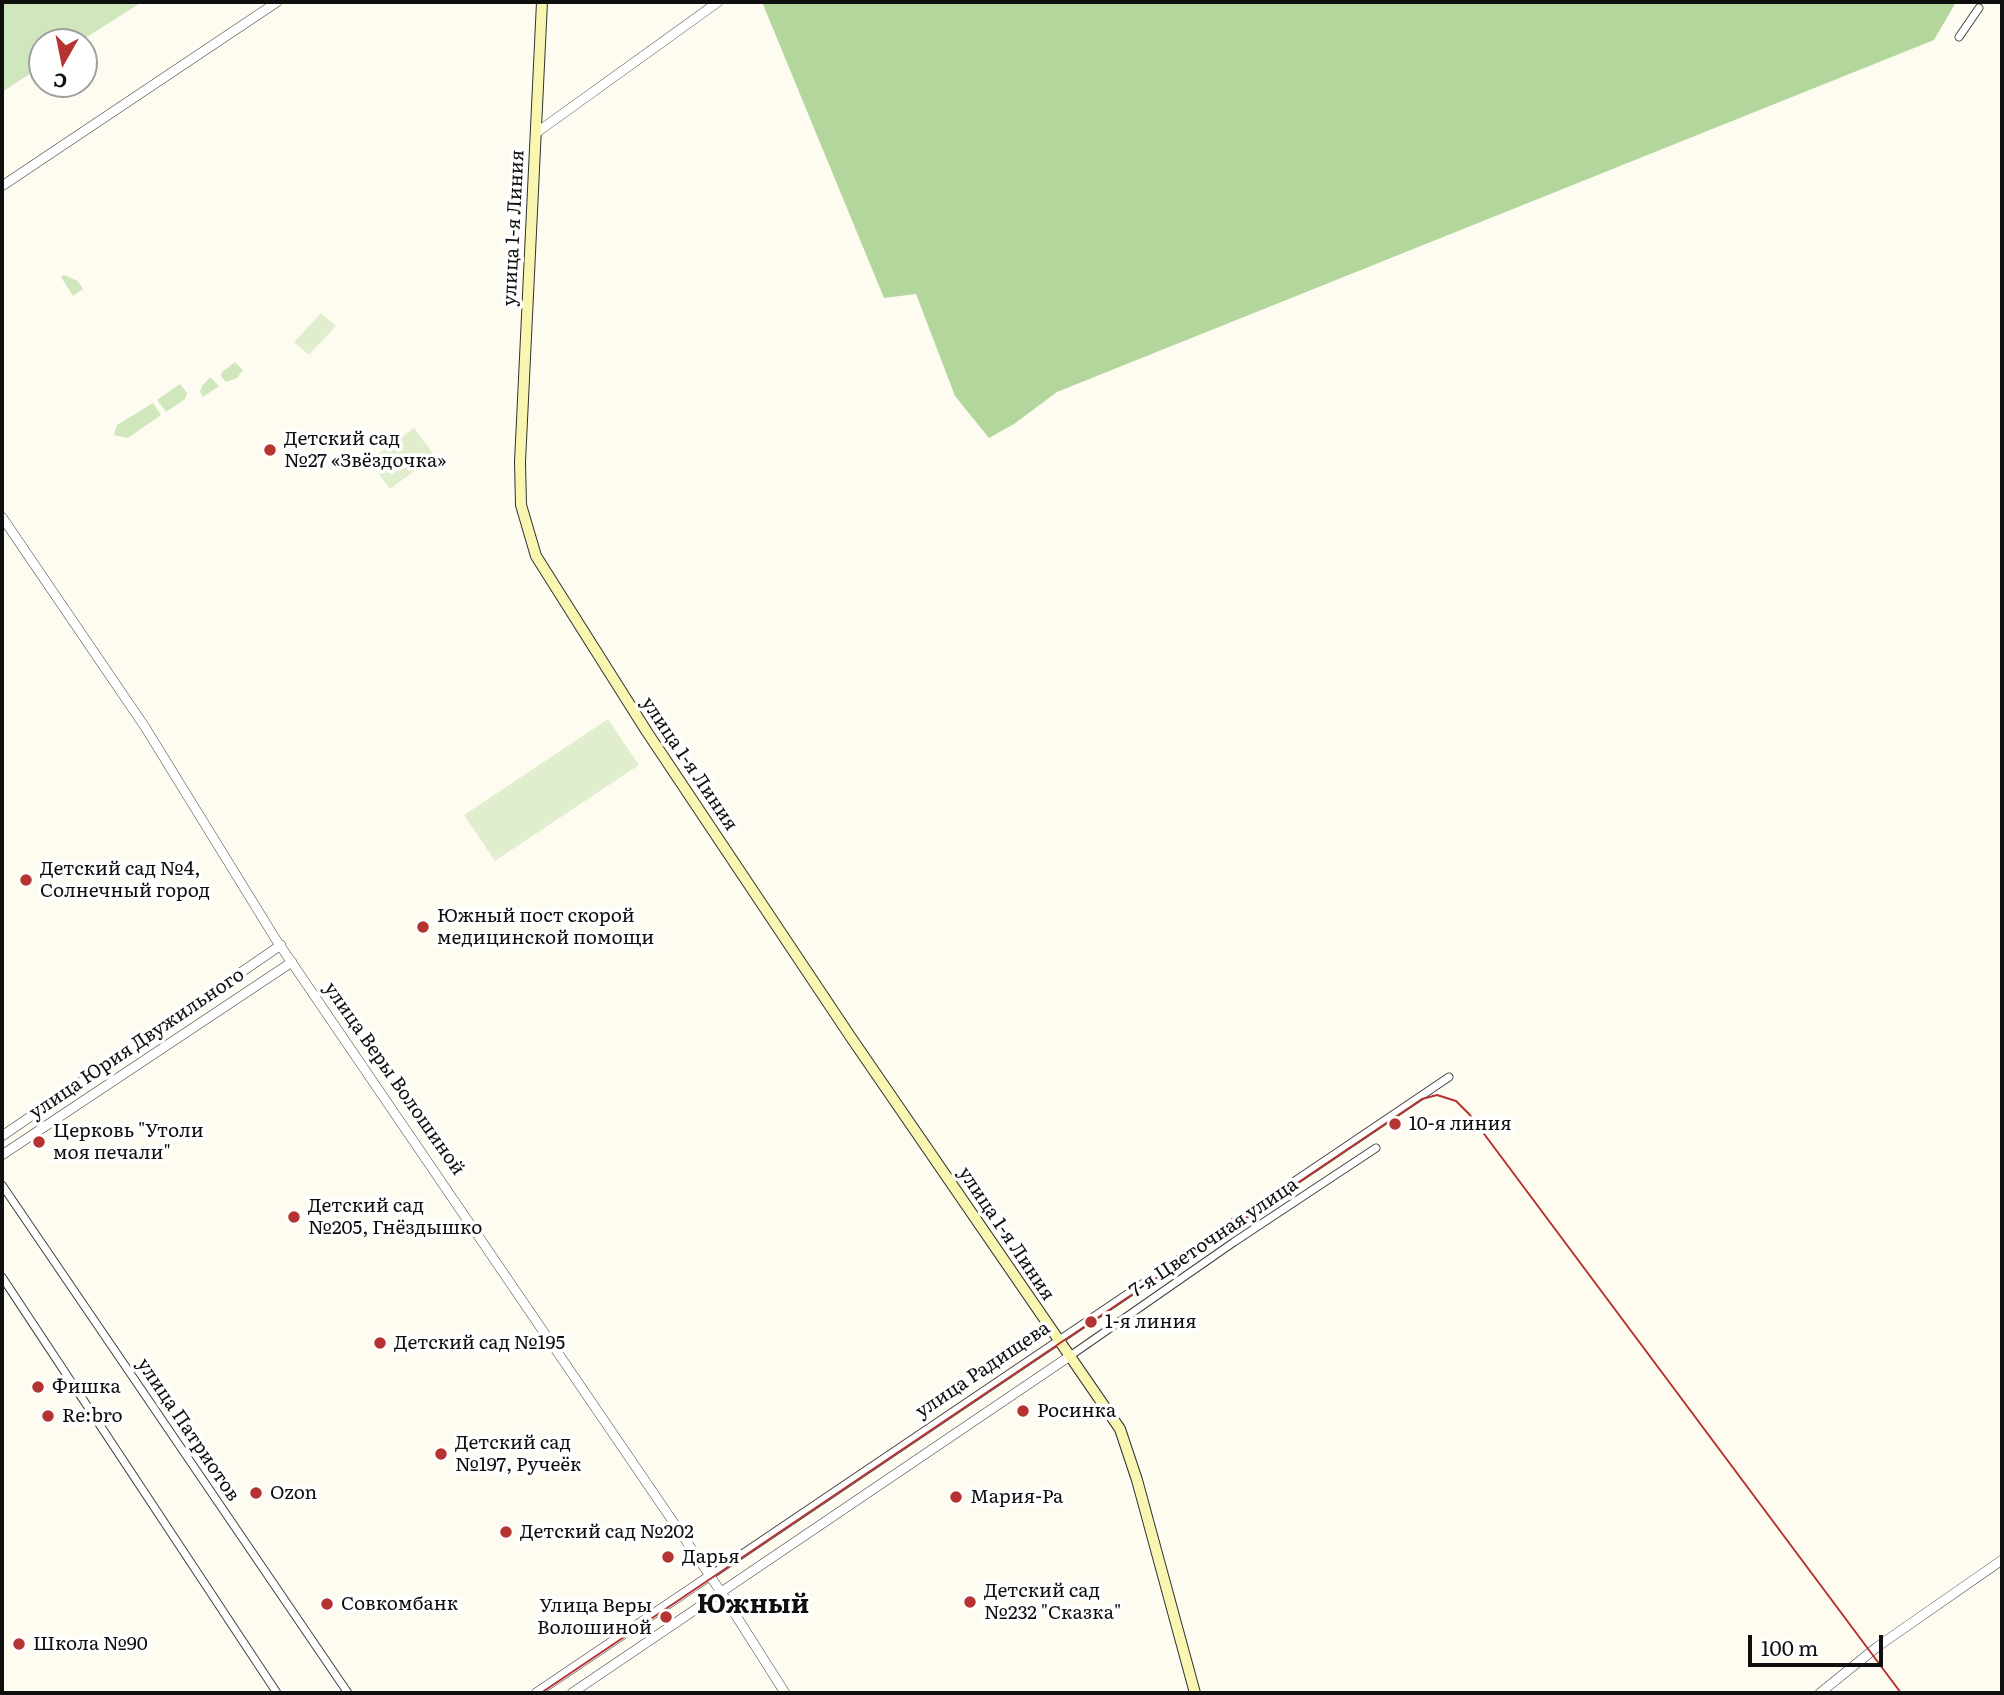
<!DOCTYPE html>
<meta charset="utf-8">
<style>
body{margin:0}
#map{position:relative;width:2004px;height:1695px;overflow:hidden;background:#fefcf1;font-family:Literata,serif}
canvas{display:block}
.frame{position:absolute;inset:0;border:4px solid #0f0f0f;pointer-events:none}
.north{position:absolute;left:28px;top:28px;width:70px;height:70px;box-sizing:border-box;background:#fff;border:2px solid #9f9f9f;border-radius:50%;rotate:189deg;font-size:19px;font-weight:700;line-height:28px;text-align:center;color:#0f0f0f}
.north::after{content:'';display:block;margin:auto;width:24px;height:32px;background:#b53330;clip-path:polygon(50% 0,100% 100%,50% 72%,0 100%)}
.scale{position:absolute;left:1748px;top:1635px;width:135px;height:32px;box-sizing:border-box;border:4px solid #0f0f0f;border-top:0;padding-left:9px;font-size:21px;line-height:24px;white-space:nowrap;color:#0f0f0f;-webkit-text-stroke:5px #fff;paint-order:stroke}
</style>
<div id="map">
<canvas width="2004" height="1695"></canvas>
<div class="frame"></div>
<div class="north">С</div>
<div class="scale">100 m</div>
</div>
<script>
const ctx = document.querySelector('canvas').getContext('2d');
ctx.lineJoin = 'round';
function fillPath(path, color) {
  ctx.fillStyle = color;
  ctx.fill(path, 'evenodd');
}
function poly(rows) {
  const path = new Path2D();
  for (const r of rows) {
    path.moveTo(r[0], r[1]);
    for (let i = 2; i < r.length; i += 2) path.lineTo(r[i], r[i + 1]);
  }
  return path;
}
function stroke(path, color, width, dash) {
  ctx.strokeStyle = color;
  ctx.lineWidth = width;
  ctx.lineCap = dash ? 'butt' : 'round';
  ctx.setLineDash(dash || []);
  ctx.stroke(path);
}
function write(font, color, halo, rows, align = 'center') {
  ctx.font = font + ' Literata,serif';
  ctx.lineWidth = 7;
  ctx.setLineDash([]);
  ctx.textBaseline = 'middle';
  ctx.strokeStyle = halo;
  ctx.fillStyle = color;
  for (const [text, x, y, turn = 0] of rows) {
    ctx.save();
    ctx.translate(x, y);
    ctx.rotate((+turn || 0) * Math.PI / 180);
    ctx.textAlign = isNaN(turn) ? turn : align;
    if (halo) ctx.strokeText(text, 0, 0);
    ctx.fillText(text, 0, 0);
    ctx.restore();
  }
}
fillPath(poly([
 [2,2,142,2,79,42,42,42,42,66,2,92],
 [64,275,78,281,83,289,73,296,61,277],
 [235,362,243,370,237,378,226,382,221,376,222,372],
 [210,377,219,386,203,397,200,392,202,386],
 [180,384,187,393,185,399,166,412,157,400],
 [153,403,161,415,128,438,114,435,117,425]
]), '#d0e7bd');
fillPath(poly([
 [762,2,1956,2,1934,40,1057,392,1014,424,989,438,955,396,916,294,884,298]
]), '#b3d69d');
fillPath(poly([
 [321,313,336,326,309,355,294,342],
 [414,428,435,456,390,489,369,461],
 [608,719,639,765,495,861,464,815]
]), '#e1eece');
const minor = poly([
 [1959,37,1979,8],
 [2,1185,348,1693],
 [2,1277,277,1693],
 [1070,1356,1234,1242,1376,1148],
 [711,1575,1449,1077]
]);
const tertiary = poly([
 [536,133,718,2],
 [2,186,277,2],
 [2,517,145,727,275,938,721,1592,785,1693],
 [2,1136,281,945],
 [2,1155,292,962],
 [536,1693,711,1575],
 [572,1693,1070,1356],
 [1820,1693,1877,1647,2002,1560]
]);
const secondary = poly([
 [542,2,520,462,521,505,536,556,647,732,850,1036,1120,1429,1137,1480,1195,1693]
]);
stroke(minor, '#424242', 9);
stroke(tertiary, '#424242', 10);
stroke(secondary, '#313131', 12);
stroke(minor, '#fff', 7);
stroke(tertiary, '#fff', 9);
stroke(secondary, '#f9f6b1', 10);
stroke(poly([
 [541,1693,1422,1099,1437,1095,1456,1101,1470,1115,1901,1693]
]), '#b53330', 2);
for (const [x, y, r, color] of [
 [270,450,7,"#b53330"],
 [26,880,7,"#b53330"],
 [423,927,7,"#b53330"],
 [1395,1124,7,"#b53330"],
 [39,1142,7,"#b53330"],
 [294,1217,7,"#b53330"],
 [1091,1322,7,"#b53330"],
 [380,1343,7,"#b53330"],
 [38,1387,7,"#b53330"],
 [1023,1411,7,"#b53330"],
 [48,1416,7,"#b53330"],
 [441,1454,7,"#b53330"],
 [256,1493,7,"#b53330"],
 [956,1497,7,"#b53330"],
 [506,1532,7,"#b53330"],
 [668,1557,7,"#b53330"],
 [970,1602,7,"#b53330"],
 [327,1604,7,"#b53330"],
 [666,1617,7,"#b53330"],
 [19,1644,7,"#b53330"]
]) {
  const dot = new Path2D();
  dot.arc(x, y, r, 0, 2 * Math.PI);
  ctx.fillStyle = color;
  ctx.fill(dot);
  stroke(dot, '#fff', 2.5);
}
write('19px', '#0f0f0f', '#fff', [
 ["улица 1-я Линия",514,228,-87],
 ["улица 1-я Линия",689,764,56],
 ["улица Юрия Двужильного",137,1044,-34],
 ["улица Веры Волошиной",394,1079,55],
 ["улица 1-я Линия",1006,1234,56],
 ["7-я Цветочная улица",1214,1238,-34],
 ["улица Радищева",983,1370,-34],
 ["улица Патриотов",188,1430,56]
]);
write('19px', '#0f0f0f', '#fff', [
 ["Детский сад",284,439],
 ["№27 «Звёздочка»",284,461],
 ["Детский сад №4,",40,869],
 ["Солнечный город",40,891],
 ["Южный пост скорой",437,916],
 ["медицинской помощи",437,938],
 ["10-я линия",1409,1124],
 ["Церковь \"Утоли",53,1131],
 ["моя печали\"",53,1153],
 ["Детский сад",308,1206],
 ["№205, Гнёздышко",308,1228],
 ["1-я линия",1105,1322],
 ["Детский сад №195",394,1343],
 ["Фишка",52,1387],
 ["Росинка",1037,1411],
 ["Re:bro",62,1416],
 ["Детский сад",455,1443],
 ["№197, Ручеёк",455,1465],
 ["Ozon",270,1493],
 ["Мария-Ра",970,1497],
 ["Детский сад №202",520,1532],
 ["Дарья",682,1557],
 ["Детский сад",984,1591],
 ["№232 \"Сказка\"",984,1613],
 ["Совкомбанк",341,1604],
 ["Улица Веры",652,1606,"right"],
 ["Волошиной",652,1628,"right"],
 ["Школа №90",33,1644]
], 'left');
write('bold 26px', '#0f0f0f', '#fff', [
 ["Южный",753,1605]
]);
</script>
